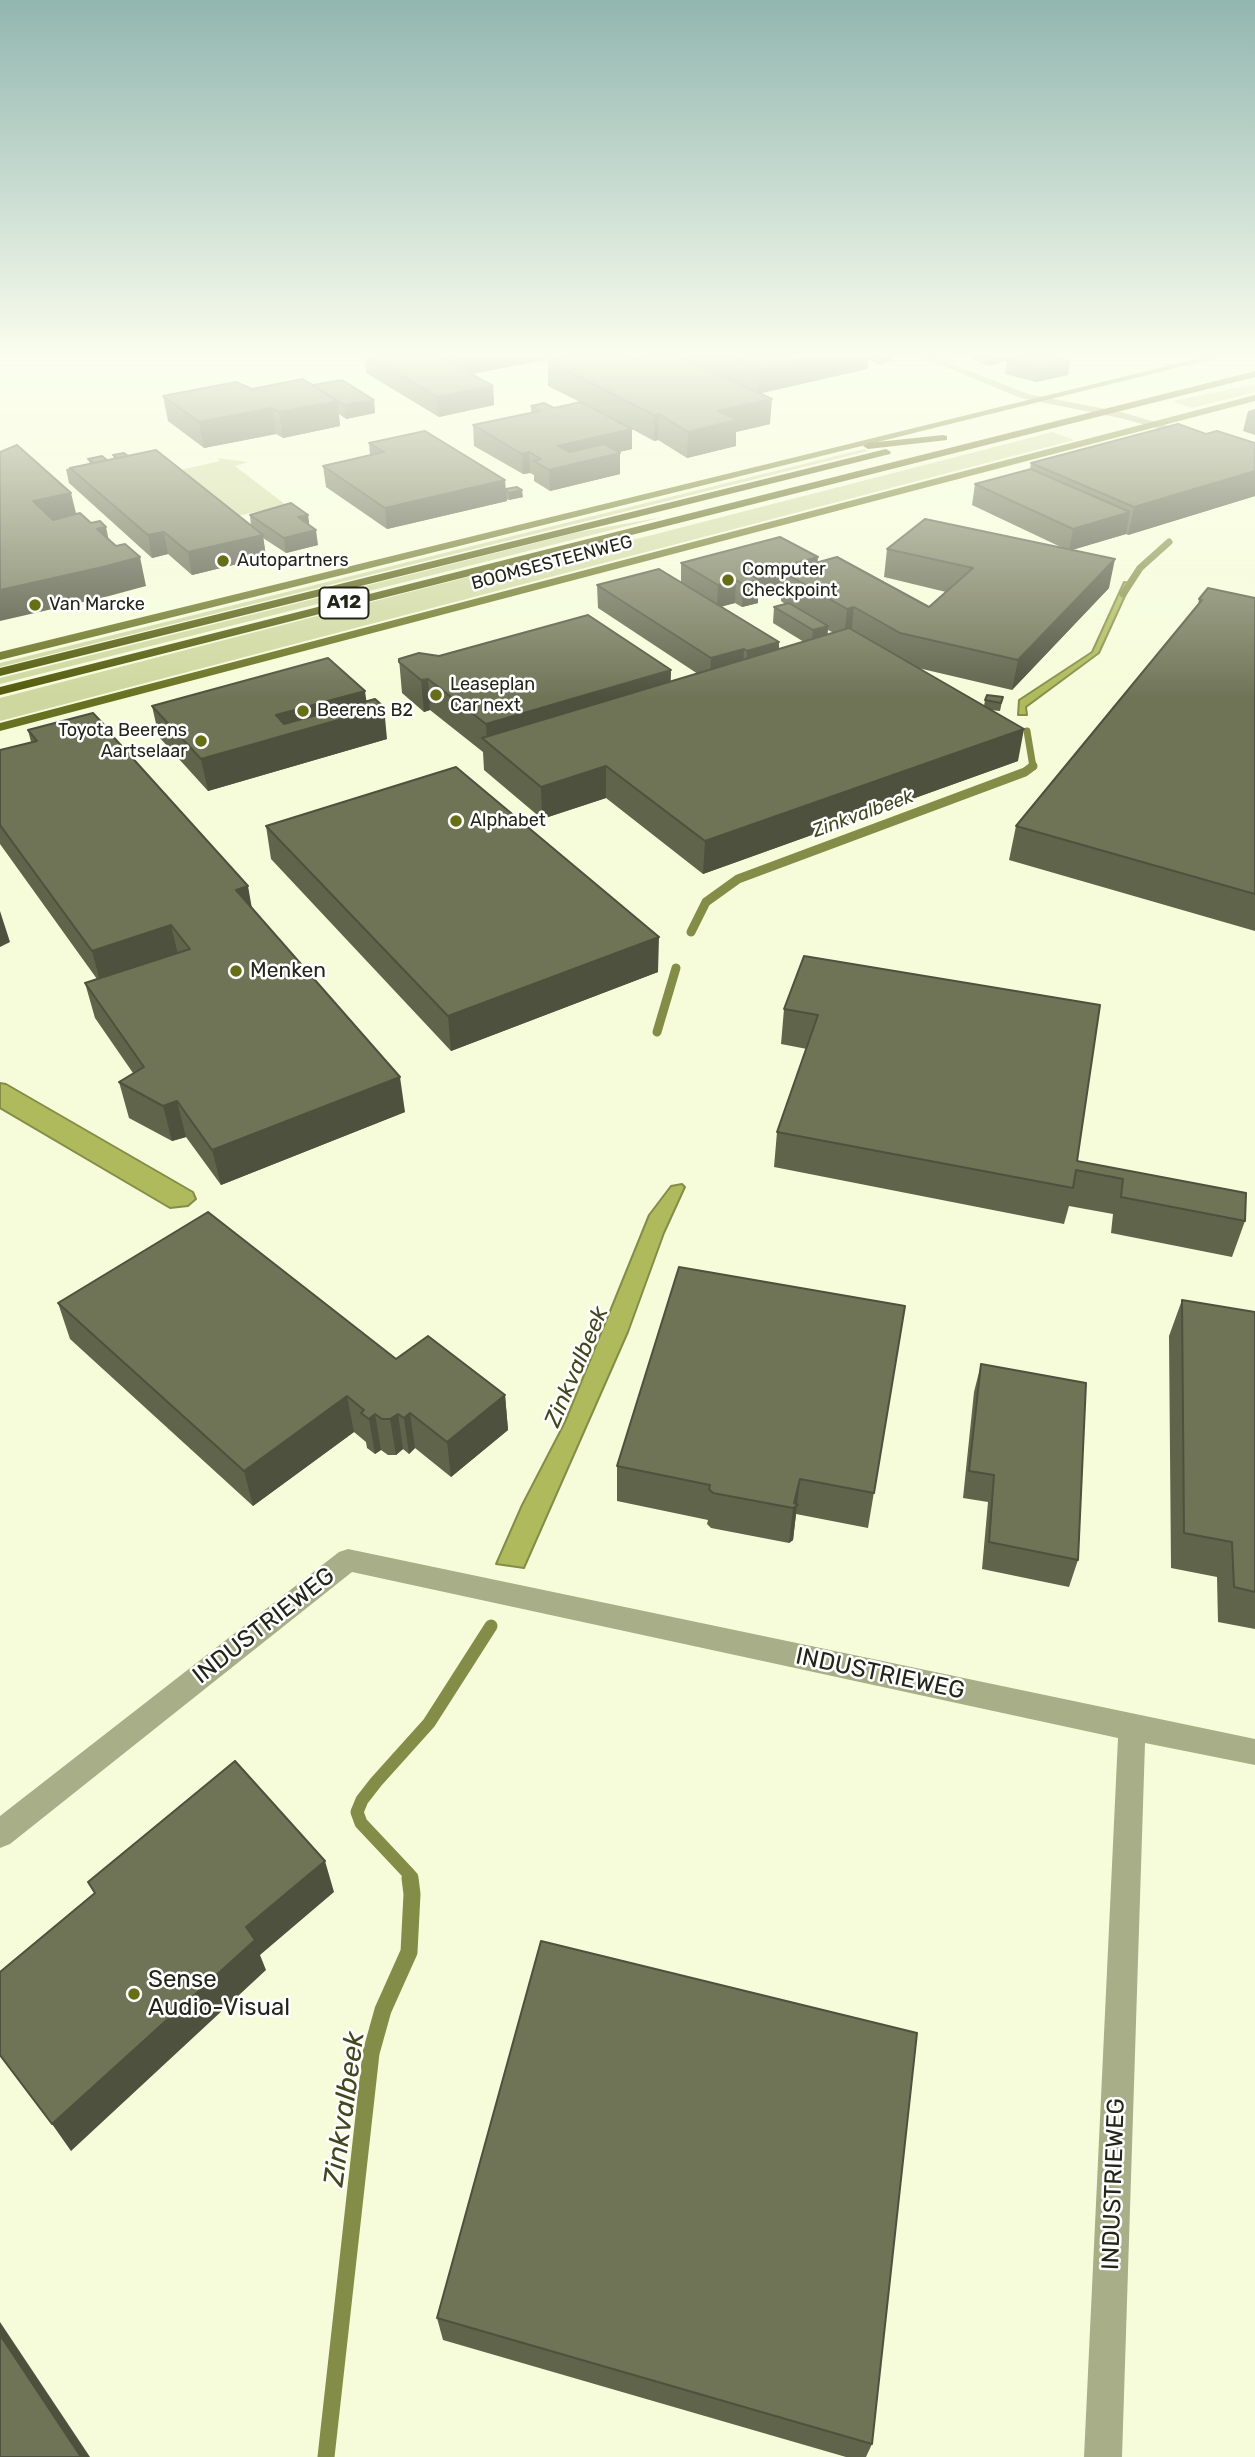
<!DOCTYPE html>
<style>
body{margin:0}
canvas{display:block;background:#f6fcda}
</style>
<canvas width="1255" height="2457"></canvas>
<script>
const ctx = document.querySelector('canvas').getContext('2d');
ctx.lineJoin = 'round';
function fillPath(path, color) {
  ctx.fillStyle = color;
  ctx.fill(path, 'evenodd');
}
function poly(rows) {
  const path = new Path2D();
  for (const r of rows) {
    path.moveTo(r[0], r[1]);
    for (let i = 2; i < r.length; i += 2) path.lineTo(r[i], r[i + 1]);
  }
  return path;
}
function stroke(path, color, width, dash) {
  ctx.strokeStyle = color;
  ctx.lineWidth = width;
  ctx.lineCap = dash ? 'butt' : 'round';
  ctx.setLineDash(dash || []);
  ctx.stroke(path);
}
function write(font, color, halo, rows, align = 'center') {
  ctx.font = font + ' Rubik,sans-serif';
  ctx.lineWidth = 5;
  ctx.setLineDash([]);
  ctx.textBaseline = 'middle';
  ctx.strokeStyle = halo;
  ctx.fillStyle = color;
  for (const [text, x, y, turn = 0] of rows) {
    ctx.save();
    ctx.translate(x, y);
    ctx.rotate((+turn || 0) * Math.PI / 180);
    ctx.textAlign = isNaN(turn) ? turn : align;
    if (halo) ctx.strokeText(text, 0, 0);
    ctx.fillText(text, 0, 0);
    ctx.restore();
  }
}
fillPath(poly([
 [1255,384,1255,392,1192,408,1172,401],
 [1053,432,1074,440,0,721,0,698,611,540,619,543,652,535],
 [864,449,868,451,0,667,0,663],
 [217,458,248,462,235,466,286,505,233,517,176,471,220,461],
 [663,517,0,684,0,678,579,532]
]), '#ced79f');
const water = poly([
 [1124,582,1131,583,1099,653,1026,707,1027,715,1018,715,1019,700,1092,652,1124,582],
 [0,1083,6,1084,193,1192,196,1199,188,1206,170,1208,0,1108,0,1083],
 [682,1184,685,1187,664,1233,628,1332,524,1568,496,1564,522,1505,565,1422,649,1215,671,1186,682,1184]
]);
fillPath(water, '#aeba5b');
stroke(water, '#848d47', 2);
stroke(poly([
 [1123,594,1140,568,1169,542],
 [1027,731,1033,767]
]), '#848d47', 7);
stroke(poly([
 [691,932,706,902,738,879,1025,772,1033,766],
 [657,1032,676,968]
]), '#848d47', 9);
stroke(poly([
 [410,1880,409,1874,361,1823,357,1812,362,1800,376,1782,429,1723,491,1626]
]), '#848d47', 13);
stroke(poly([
 [326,2457,371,2053,383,2010,409,1952,412,1894,410,1878]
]), '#848d47', 17);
fillPath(poly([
 [914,354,927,354,1028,394,1121,412,1196,434,1191,437,1120,418,1021,398,914,354],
 [348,1549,1255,1739,1255,1765,1145,1743,1122,2457,1084,2457,1118,1738,352,1572,10,1844,0,1848,0,1816,339,1552,348,1549]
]), '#a8ae88');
fillPath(poly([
 [1216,354,1232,354,0,660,0,652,1216,354],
 [1255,395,1255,401,0,731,0,723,1255,395]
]), '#687121');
fillPath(poly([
 [1255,371,1255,377,0,695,0,687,1255,371],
 [943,435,947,436,947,440,868,449,863,446,868,443,943,435],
 [886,449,891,452,890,454,0,676,0,668,886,449]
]), '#52590a');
fillPath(poly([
 [365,354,575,354,472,374,493,386,494,405,439,417,366,373],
 [661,354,890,354,891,361,879,364,868,359,867,369,759,393,770,424,736,432,736,446,687,458,658,440,654,441,632,429,632,449,619,452,620,474,550,491,534,481,534,475,530,473,523,474,474,446,473,425,531,413,531,406,554,408,580,402,548,386,548,361,632,359],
 [938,354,966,354,950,358],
 [973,354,1017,354,1016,357,989,366,972,359],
 [1019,354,1068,375,1036,382,1005,374,1007,361,1018,358],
 [313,385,374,400,375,413,346,419,339,414,340,426,283,438,276,434,204,448,168,421,163,396],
 [1255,409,1255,435,1243,431,1248,411],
 [1206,434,1255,443,1255,496,1128,535,1126,534,1071,550,1109,588,1012,690,918,668,984,706,985,700,1003,697,1000,711,990,710,1018,761,703,874,606,798,542,819,484,770,483,752,430,710,424,712,402,693,399,659,439,656,671,670,670,682,698,674,598,608,597,585,681,582,681,563,817,563,929,607,946,592,884,577,887,549,1065,549,972,505,975,484,1030,470,1031,463],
 [781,589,781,601,785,604,774,607,773,623,804,642,779,650,779,642,721,606,735,603,742,607,758,603,758,596],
 [828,630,834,633,827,635],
 [369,443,506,489,523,497,509,500,506,499,507,501,387,529,326,487,323,466,370,455],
 [113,455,128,456,251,526,250,515,308,515,309,525,318,545,286,553,263,538,266,557,192,575,168,554,152,558,69,483,66,469,90,464,88,459,107,460,114,459],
 [1255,598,1255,931,1009,860,1016,826,1198,606,1199,599],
 [366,701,387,739,208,791,159,737,152,706],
 [28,730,107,731,252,908,405,1112,221,1185,186,1137,172,1141,129,1118,119,1082,133,1073,95,1018,85,983,97,979,0,844,0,750,31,742],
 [266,826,658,972,451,1051,271,859],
 [804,956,1077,1161,1245,1221,1232,1257,1111,1233,1113,1214,1069,1206,1064,1224,774,1167,777,1132,807,1049,781,1044,784,1009],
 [1182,1300,1255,1312,1255,1629,1218,1622,1217,1577,1171,1568,1169,1336],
 [58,1303,396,1359,505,1395,508,1430,451,1477,415,1448,409,1454,403,1449,396,1455,388,1455,381,1450,375,1454,367,1448,366,1442,354,1432,253,1506,70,1339],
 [905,1306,868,1528,796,1514,793,1540,789,1543,711,1528,707,1524,708,1520,617,1501,617,1466],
 [981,1364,1078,1560,1069,1587,982,1569,988,1502,963,1498,974,1392],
 [437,2318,872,2444,866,2457,846,2457,443,2340]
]), '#60644b');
fillPath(poly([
 [477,354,575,354,461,376,460,357],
 [827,354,869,354,867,369,758,394,760,369],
 [892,354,891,361,879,364,879,357],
 [950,354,966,354,950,358],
 [991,354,1017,354,1016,357,989,366],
 [1070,362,1068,375,1036,382,1039,369],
 [493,386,494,405,439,417,437,397],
 [772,399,770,424,736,432,736,446,687,458,688,432,717,411],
 [374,400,375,413,346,419,345,405],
 [337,401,340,426,283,438,279,412],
 [272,408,276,434,204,448,199,422],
 [659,414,658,440,654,441,654,415],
 [632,429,632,449,558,466,558,446],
 [529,452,530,473,523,474,522,454],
 [620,453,620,474,550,491,549,470],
 [1255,471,1255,496,1128,535,1134,507],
 [505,480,507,501,387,529,385,508],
 [522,490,523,497,509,500,509,493],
 [71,493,78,521,40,529,33,501],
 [1130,512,1126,534,1069,551,1073,529],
 [308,515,310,530,298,517],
 [106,527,112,555,97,529],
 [316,530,318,545,286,553,284,538],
 [164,532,168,554,152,558,148,535],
 [263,535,266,557,192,575,188,552],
 [140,557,146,586,109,596,0,621,0,590],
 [818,557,816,579,783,572,781,589,758,596,758,603,742,607,743,584,751,575],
 [1115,559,1109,588,1012,690,1018,660],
 [736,580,735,603,717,608,718,585],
 [854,607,851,637,844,639,847,609],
 [828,626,827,642,811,646,813,630],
 [779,642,778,665,746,674,747,651],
 [744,649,743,672,710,682,711,658],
 [671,670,670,701,487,742,486,724],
 [428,679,430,710,424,712,421,680],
 [365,691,368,712,384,707,387,739,208,791,201,759,276,715],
 [1024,729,1018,761,703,874,705,841],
 [606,766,606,798,542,819,541,787],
 [248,886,254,920,236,890],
 [0,911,10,942,0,947],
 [171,925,179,959,101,985,92,951],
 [659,937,658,972,451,1051,448,1016],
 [400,1077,405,1112,221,1185,212,1150],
 [177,1101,186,1137,172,1141,163,1106],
 [505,1395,508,1430,451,1477,447,1442],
 [347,1396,354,1432,253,1506,244,1471],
 [410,1413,415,1448,409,1454,404,1418],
 [375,1414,381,1450,375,1454,369,1419],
 [398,1414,403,1449,396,1455,390,1419],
 [800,1479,793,1540,789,1543,793,1508],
 [325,1861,334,1892,260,1955,266,1970,71,2151,52,2124,246,1927],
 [0,2322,90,2457,81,2457,0,2335]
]), '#4e513d');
const building = poly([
 [365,354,435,354,493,386,437,397,365,354],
 [454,354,477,354,460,357,454,354],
 [584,354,620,354,632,359,661,354,674,354,772,399,717,411,737,420,688,432,659,414,654,415,548,361,584,354],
 [726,354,827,354,760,369,726,354],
 [871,354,892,354,879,357,871,354],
 [1019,354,1048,354,1070,362,1039,369,1007,361,1025,356,1019,354],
 [303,379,337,401,279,412,272,408,199,422,163,396,236,382,252,389,303,379],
 [342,380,374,400,345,405,313,385,342,380],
 [581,402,632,429,558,446,570,452,604,444,620,453,549,470,534,461,541,459,529,452,522,454,473,425,540,411,531,406,544,403,554,408,581,402],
 [1178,424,1206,434,1217,431,1255,443,1255,471,1134,507,1031,463,1178,424],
 [425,431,505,480,385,508,323,466,384,452,369,443,425,431],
 [17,445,71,493,33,501,53,520,80,513,91,523,100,521,106,527,97,529,116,546,125,544,140,557,103,567,0,590,0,452,17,445],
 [156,450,263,535,188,552,164,532,148,535,70,468,156,450],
 [124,453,128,456,117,458,113,455,124,453],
 [102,456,107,460,94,463,88,459,102,456],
 [1031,469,1130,512,1073,529,975,484,1031,469],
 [517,487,522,490,509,493,506,491,506,489,517,487],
 [291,503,308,515,298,517,316,530,284,538,250,515,291,503],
 [925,519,1115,559,1018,660,900,633,854,607,847,609,783,572,837,557,929,607,973,568,887,549,925,519],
 [780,537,818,557,751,575,759,580,743,584,736,580,718,585,681,563,780,537],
 [659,569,779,642,747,651,744,649,711,658,597,585,659,569],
 [1208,588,1255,598,1255,894,1016,826,1202,600,1199,599,1208,588],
 [789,603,828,626,813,630,774,607,789,603],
 [588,615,671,670,486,724,428,679,421,680,399,662,399,659,419,653,439,656,588,615],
 [849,628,1024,729,705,841,606,766,541,787,482,738,849,628],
 [328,658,365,691,276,715,284,724,375,699,384,707,201,759,152,706,328,658],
 [987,695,1003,697,1001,703,985,700,987,695],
 [93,713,107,728,103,728,105,731,108,731,248,886,236,890,400,1077,212,1150,177,1101,163,1106,119,1082,144,1067,85,983,190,949,171,925,92,951,0,825,0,750,37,741,28,730,93,713],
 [456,767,659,937,448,1016,266,826,456,767],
 [804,956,1100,1005,1077,1161,1246,1193,1245,1221,1121,1197,1123,1179,1076,1170,1073,1188,777,1132,818,1015,784,1009,804,956],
 [208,1212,396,1359,428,1336,505,1395,447,1442,410,1413,404,1418,398,1414,390,1419,382,1419,375,1414,369,1419,361,1413,364,1410,347,1396,244,1471,58,1303,208,1212],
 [679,1267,905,1306,874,1493,800,1479,794,1503,798,1505,793,1508,713,1493,709,1489,710,1485,617,1466,679,1267],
 [1182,1300,1255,1312,1255,1592,1234,1587,1232,1542,1184,1533,1182,1300],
 [981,1364,1086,1383,1078,1560,989,1542,994,1475,969,1471,981,1364],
 [235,1761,325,1861,246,1927,255,1940,52,2124,0,2055,0,1972,95,1893,88,1882,235,1761],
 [541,1941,917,2033,872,2444,437,2318,541,1941],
 [0,2335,81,2457,0,2457,0,2335]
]);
fillPath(building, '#707457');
stroke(building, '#4e513d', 2);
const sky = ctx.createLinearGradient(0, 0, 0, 698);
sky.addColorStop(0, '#91b6b0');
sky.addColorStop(0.51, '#fbfeee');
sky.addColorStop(1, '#fbfeee00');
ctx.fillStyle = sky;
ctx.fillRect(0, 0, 1255, 698);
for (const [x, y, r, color] of [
 [223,561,7,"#666e16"],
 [728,580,7,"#666e16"],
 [35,605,7,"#666e16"],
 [436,695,7,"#666e16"],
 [303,711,7,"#666e16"],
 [201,741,7,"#666e16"],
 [456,821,7,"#666e16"],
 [236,971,7,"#666e16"],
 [134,1994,7,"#666e16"]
]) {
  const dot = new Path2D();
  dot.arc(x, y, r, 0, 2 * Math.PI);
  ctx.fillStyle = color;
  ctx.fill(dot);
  stroke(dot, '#fff', 2.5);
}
write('18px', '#232519', '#fff', [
 ["Autopartners",237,561],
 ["Computer",742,570],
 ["Checkpoint",742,591],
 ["Van Marcke",49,605],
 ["Leaseplan",450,685],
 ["Car next",450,706],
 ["Beerens B2",317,711],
 ["Toyota Beerens",187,731,"right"],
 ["Aartselaar",187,752,"right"],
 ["Alphabet",470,821]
], 'left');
write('18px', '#232519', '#fff', [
 ["BOOMSESTEENWEG",552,563,-15]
]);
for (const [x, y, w] of [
 [344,603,49]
]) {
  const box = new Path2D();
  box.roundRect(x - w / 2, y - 15.5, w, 31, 5);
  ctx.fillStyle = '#fff';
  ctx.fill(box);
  stroke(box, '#232519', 2);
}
write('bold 19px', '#232519', null, [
 ["A12",344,603]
]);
write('italic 19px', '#42471f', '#fff', [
 ["Zinkvalbeek",863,814,-20]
]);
write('21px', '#232519', '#fff', [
 ["Menken",250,971]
], 'left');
write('italic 23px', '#42471f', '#fff', [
 ["Zinkvalbeek",577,1367,-67]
]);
write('24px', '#232519', '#fff', [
 ["INDUSTRIEWEG",264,1626,-38],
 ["INDUSTRIEWEG",880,1674,12],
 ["INDUSTRIEWEG",1114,2184,-88]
]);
write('24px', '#232519', '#fff', [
 ["Sense",148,1980],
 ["Audio-Visual",148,2008]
], 'left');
write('italic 28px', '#42471f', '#fff', [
 ["Zinkvalbeek",345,2109,-82]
]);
</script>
